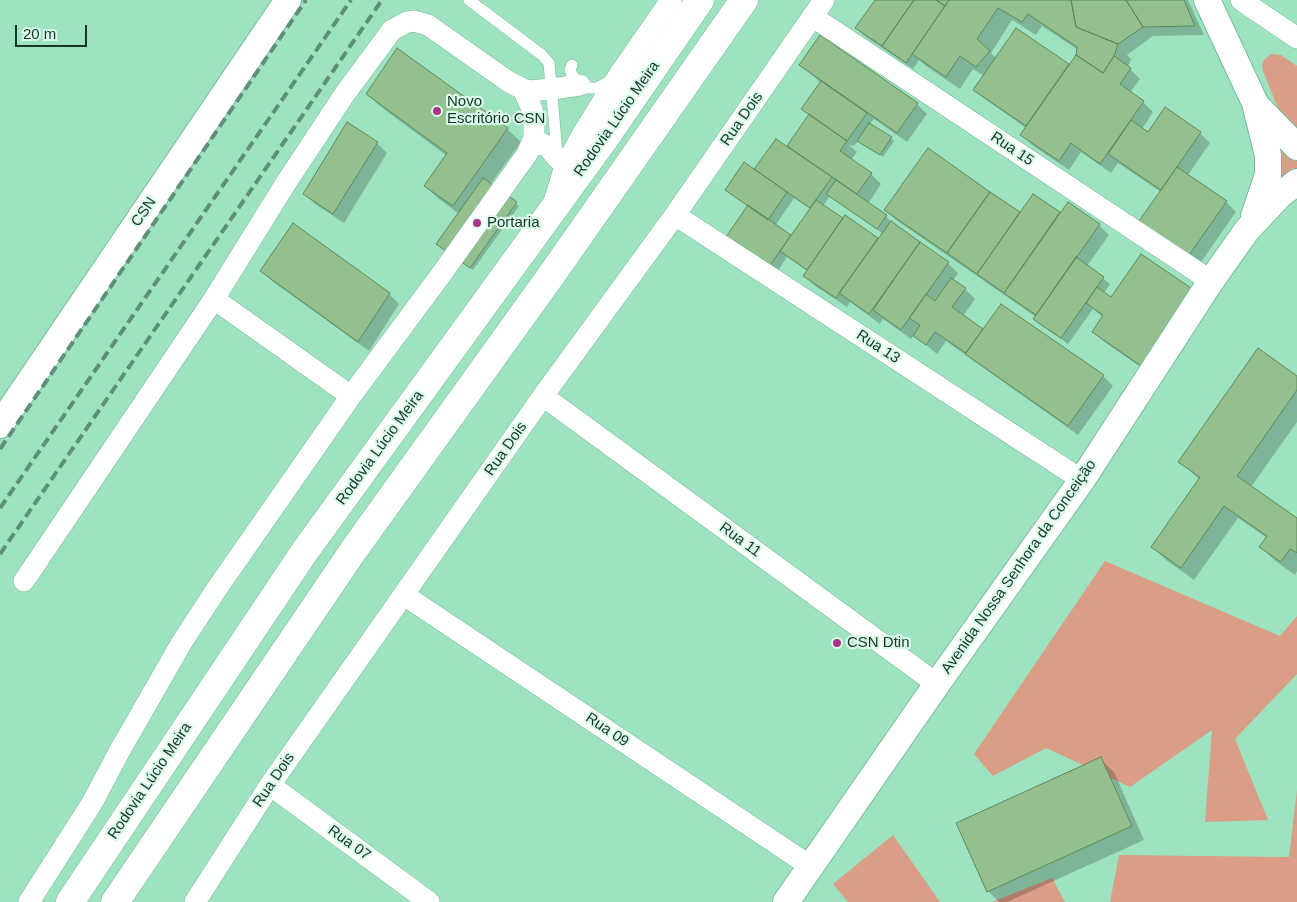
<!DOCTYPE html>
<meta charset="utf-8">
<style>
body{margin:0}
#map{position:relative;width:1297px;height:902px;overflow:hidden;background:#9ee3c0;font-family:Helvetica,sans-serif}
canvas{display:block}
.scale{position:absolute;left:15px;top:25px;width:72px;height:22px;box-sizing:border-box;border:2px solid #193528;border-top:0;padding-left:6px;font-size:15px;line-height:18px;white-space:nowrap;color:#193528;-webkit-text-stroke:4px #dafbe9;paint-order:stroke}
</style>
<div id="map">
<canvas width="1297" height="902"></canvas>
<div class="scale">20 m</div>
</div>
<script>
const ctx = document.querySelector('canvas').getContext('2d');
ctx.lineJoin = 'round';
function fillPath(path, color) {
  ctx.fillStyle = color;
  ctx.fill(path, 'evenodd');
}
function poly(rows) {
  const path = new Path2D();
  for (const r of rows) {
    path.moveTo(r[0], r[1]);
    for (let i = 2; i < r.length; i += 2) path.lineTo(r[i], r[i + 1]);
  }
  return path;
}
function stroke(path, color, width, dash) {
  ctx.strokeStyle = color;
  ctx.lineWidth = width;
  ctx.lineCap = dash ? 'butt' : 'round';
  ctx.setLineDash(dash || []);
  ctx.stroke(path);
}
function write(font, color, halo, rows, align = 'center') {
  ctx.font = font + ' Helvetica,sans-serif';
  ctx.lineWidth = 4.5;
  ctx.setLineDash([]);
  ctx.textBaseline = 'middle';
  ctx.strokeStyle = halo;
  ctx.fillStyle = color;
  for (const [text, x, y, turn = 0] of rows) {
    ctx.save();
    ctx.translate(x, y);
    ctx.rotate((+turn || 0) * Math.PI / 180);
    ctx.textAlign = isNaN(turn) ? turn : align;
    if (halo) ctx.strokeText(text, 0, 0);
    ctx.fillText(text, 0, 0);
    ctx.restore();
  }
}
fillPath(poly([
 [1271,54,1281,55,1297,66,1297,133,1286,123,1277,106,1263,71,1262,65,1264,60],
 [1269,128,1297,159,1297,174,1272,188],
 [1105,561,1280,636,1297,616,1297,674,1235,739,1268,820,1205,822,1212,730,1130,787,1046,748,993,776,974,754],
 [1297,790,1297,902,1110,902,1119,855,1289,857],
 [893,835,940,902,848,902,833,884],
 [1052,878,1065,902,992,902]
]), '#da9d86');
fillPath(poly([
 [876,0,1188,0,1204,35,1153,36,1127,55,1131,59,1128,67,1140,79,1130,93,1143,102,1153,112,1142,129,1149,133,1165,109,1200,133,1210,143,1188,175,1226,202,1236,212,1199,265,1151,231,1161,192,1118,163,1111,173,1081,152,1069,170,1032,145,1022,134,1026,128,985,99,975,89,984,76,973,69,960,89,927,67,919,60,913,69,863,35,857,28],
 [1012,20,1036,35,1042,26,1078,50,1077,55,1069,66,1017,29,996,58,991,53],
 [800,65,917,104,927,114,907,142,874,119,870,124,894,141,883,157,859,140,854,146,849,145,857,152,851,160,871,174,881,184,868,204,886,216,892,223,948,263,958,273,953,281,965,289,975,299,963,316,984,331,1103,376,1113,386,1078,435,946,341,937,354,914,335,911,339,883,319,880,324,850,302,847,307,815,286,805,276,808,271,787,257,777,272,734,243,748,206,727,190,787,148,810,116,803,109,821,83],
 [830,196,883,234,878,240,845,217,843,220,823,206],
 [794,198,811,209,792,237,775,226],
 [367,94,507,129,521,142,490,185,519,206,473,270,441,247,459,214,439,199,425,186,447,156,381,107],
 [377,143,387,153,344,223,315,204,305,194],
 [928,150,1020,214,1034,196,1060,214,1099,225,1109,235,1087,266,1110,284,1104,293,1155,377,1103,341,1093,331,1103,317,1093,309,1068,344,1042,326,1035,319,1036,317,896,220,886,210],
 [262,271,389,294,399,304,369,351,272,281],
 [1297,377,1297,422,1251,487,1297,520,1297,571,1295,575,1274,560,1261,547,1267,538,1238,518,1194,580,1166,560,1153,547,1200,480,1180,462],
 [1100,759,1114,772,1144,840,1007,902,999,902,988,891]
]), '#0003');
const building = poly([
 [875,0,914,0,882,46,855,28,875,0],
 [914,0,936,0,945,6,906,63,882,46,914,0],
 [936,0,949,0,945,6,936,0],
 [949,0,1071,0,1076,27,1118,44,1114,56,1103,73,1076,55,1077,47,1028,14,1022,22,998,8,977,39,990,51,976,67,960,56,946,77,912,54,949,0],
 [1071,0,1126,0,1143,27,1118,44,1076,27,1071,0],
 [1126,0,1184,0,1195,26,1143,27,1126,0],
 [1016,28,1069,64,1026,126,973,90,1016,28],
 [820,35,918,103,897,133,799,65,820,35],
 [397,48,508,128,453,206,424,186,447,153,366,94,397,48],
 [1076,55,1103,73,1114,56,1131,68,1120,84,1144,101,1100,164,1071,143,1059,161,1020,135,1076,55],
 [821,81,867,113,847,141,801,109,821,81],
 [1165,107,1201,132,1161,190,1108,154,1131,120,1148,132,1165,107],
 [809,114,847,141,840,151,872,173,857,194,787,146,809,114],
 [347,122,378,142,333,214,303,194,347,122],
 [869,123,892,137,880,155,857,141,869,123],
 [776,139,832,177,810,208,754,169,776,139],
 [928,148,990,192,947,253,884,210,928,148],
 [744,162,787,192,768,220,725,190,744,162],
 [1177,167,1227,201,1189,255,1139,221,1177,167],
 [483,178,517,202,470,268,436,244,483,178],
 [836,180,887,215,877,229,826,194,836,180],
 [990,192,1020,212,977,274,947,253,990,192],
 [1033,194,1060,212,1004,293,977,274,1033,194],
 [816,200,843,218,807,270,780,251,816,200],
 [1068,202,1100,224,1036,315,1004,293,1068,202],
 [748,205,791,235,769,267,726,237,748,205],
 [845,215,878,238,836,298,803,276,845,215],
 [891,221,920,242,869,314,839,293,891,221],
 [293,223,390,293,358,342,260,271,293,223],
 [920,242,949,262,901,330,873,310,920,242],
 [1141,254,1197,292,1144,368,1092,332,1103,315,1086,303,1097,287,1111,297,1141,254],
 [1076,257,1104,277,1061,338,1033,319,1076,257],
 [951,278,966,288,952,307,983,329,966,353,935,332,926,345,913,336,920,325,909,318,926,294,935,301,951,278],
 [1001,304,1104,375,1068,426,965,354,1001,304],
 [1258,348,1297,376,1297,390,1237,476,1297,518,1297,553,1290,549,1281,562,1259,547,1267,536,1224,506,1181,568,1151,547,1200,477,1178,462,1258,348],
 [1101,757,1132,826,987,892,956,823,1101,757]
]);
fillPath(building, '#93c08e');
stroke(building, '#5f895a', 1);
const service = poly([
 [469,0,542,55,549,63,557,153],
 [572,65,570,70,572,75,580,85,586,88,597,88,611,80]
]);
const minor = poly([
 [1241,0,1297,38],
 [813,17,1211,281],
 [532,146,543,144,548,147,558,159],
 [554,202,565,166,582,135,619,75,671,0],
 [675,215,1082,480],
 [214,299,351,396],
 [543,396,937,684],
 [24,581,214,299,284,186,344,95,392,30,407,22,414,21,428,25,509,82,523,89,529,91,552,89,580,85],
 [404,595,810,866],
 [270,785,429,902],
 [29,902,92,803,119,752,182,642,218,587,351,396,440,276,527,154,534,138,534,120,532,109,523,89],
 [195,902,270,785,543,396,675,215,824,0]
]);
const tertiary = poly([
 [1207,0,1255,103,1268,155,1268,175,1254,216],
 [1257,106,1297,147],
 [0,425,288,0],
 [786,902,937,684,1082,480,1211,281,1247,230,1280,195,1297,182]
]);
const primary = poly([
 [70,902,305,551,605,138,700,0],
 [115,902,353,551,555,270,744,0]
]);
stroke(service, '#77ba99', 12);
stroke(minor, '#77ba99', 22);
stroke(tertiary, '#77ba99', 28);
stroke(primary, '#77ba99', 29);
stroke(service, '#fff', 11);
stroke(minor, '#fff', 21);
stroke(tertiary, '#fff', 26);
stroke(primary, '#fff', 28);
stroke(poly([
 [0,449,306,0],
 [0,508,351,0],
 [0,554,382,0]
]), '#5e8f77', 4, [10, 5]);
for (const [x, y, r, color] of [
 [437,111,5,"#ab3287"],
 [477,223,5,"#ab3287"],
 [837,643,5,"#ab3287"]
]) {
  const dot = new Path2D();
  dot.arc(x, y, r, 0, 2 * Math.PI);
  ctx.fillStyle = color;
  ctx.fill(dot);
  stroke(dot, '#dafbe9', 2);
}
write('15px', '#193528', '#dafbe9', [
 ["Novo",447,102],
 ["Escritório CSN",447,119],
 ["Portaria",487,223],
 ["CSN Dtin",847,643]
], 'left');
write('15px', '#193528', '#dafbe9', [
 ["Rodovia Lúcio Meira",617,119,-55],
 ["Rua Dois",742,119,-55],
 ["Rua 15",1012,149,34],
 ["CSN",144,212,-56],
 ["Rua 13",878,347,33],
 ["Rodovia Lúcio Meira",380,448,-54],
 ["Rua Dois",506,449,-55],
 ["Rua 11",740,540,36],
 ["Avenida Nossa Senhora da Conceição",1019,567,-55],
 ["Rua 09",607,730,34],
 ["Rua Dois",274,780,-56],
 ["Rodovia Lúcio Meira",150,781,-56],
 ["Rua 07",349,843,36]
]);
</script>
